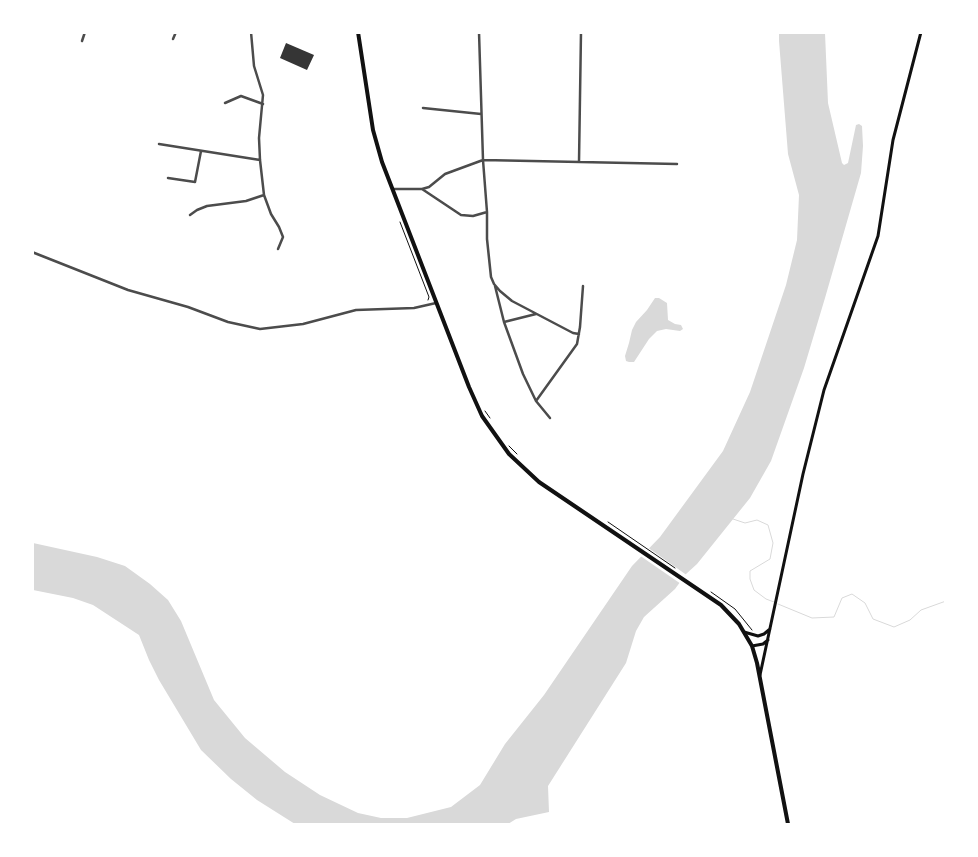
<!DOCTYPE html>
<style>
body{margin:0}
#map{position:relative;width:978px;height:857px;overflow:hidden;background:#fff;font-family:"IBM Plex Sans",sans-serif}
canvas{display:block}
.frame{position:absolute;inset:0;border:34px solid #fff;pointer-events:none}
</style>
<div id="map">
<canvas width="978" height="857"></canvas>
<div class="frame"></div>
</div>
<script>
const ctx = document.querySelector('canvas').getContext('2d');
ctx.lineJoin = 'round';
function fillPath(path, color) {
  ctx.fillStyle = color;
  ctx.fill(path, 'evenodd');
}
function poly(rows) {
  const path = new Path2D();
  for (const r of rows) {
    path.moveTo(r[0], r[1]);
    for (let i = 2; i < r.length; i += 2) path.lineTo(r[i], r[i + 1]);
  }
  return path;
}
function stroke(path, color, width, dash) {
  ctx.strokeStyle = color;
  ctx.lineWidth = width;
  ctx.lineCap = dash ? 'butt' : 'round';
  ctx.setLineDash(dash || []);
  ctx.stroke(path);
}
fillPath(poly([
 [779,33,825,33,828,103,842,163,844,165,848,163,856,125,859,124,862,126,863,146,861,173,825,298,804,368,771,461,750,498,697,564,686,574,675,589,644,617,636,631,626,663,548,786,549,812,516,819,508,824,295,824,257,800,231,779,201,750,159,680,149,660,139,635,93,605,73,598,33,590,33,543,97,557,125,566,150,584,168,600,181,621,214,700,245,738,285,772,320,795,358,813,381,818,407,818,451,807,480,785,505,744,544,695,632,566,660,537,723,451,750,392,786,285,797,240,799,195,788,154,779,41],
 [655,298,659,298,667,303,668,320,675,324,681,325,683,329,680,331,666,329,657,331,649,339,634,362,629,362,626,361,625,356,629,343,632,330,636,322,647,310]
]), '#d9d9d9');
fillPath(poly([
 [647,547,688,576,681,584,639,555]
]), '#fff');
stroke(poly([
 [733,519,745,523,757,520,768,525,773,543,770,559,750,571,750,579,754,590,766,599,774,602],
 [778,604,812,618,834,617,842,598,852,594,865,603,873,619,894,627,910,620,921,610,946,601]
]), '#d9d9d9', 1);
fillPath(poly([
 [286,43,314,55,307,70,280,58]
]), '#353535');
stroke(poly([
 [400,222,429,297,428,300],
 [485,411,490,418],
 [509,446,517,454],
 [608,522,675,568],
 [711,592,735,609,752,630]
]), '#111', 1);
stroke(poly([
 [251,32,254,66,263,95,259,138,260,160,264,195,271,214,279,227,283,237,278,249],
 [479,32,483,160,487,212,487,239,491,277,494,284,500,291,512,301,573,333,579,334],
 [173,39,176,32],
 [82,41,85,32],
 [225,103,241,96,263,104],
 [423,108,481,114],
 [159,144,260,160],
 [579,162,581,32],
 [168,178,195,182,201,151],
 [393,189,422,189,429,187,445,174,483,160,677,164],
 [422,189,461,215,473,216,487,212],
 [190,215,197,210,207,206,246,201,264,195],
 [32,252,128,290,188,307,228,322,260,329,303,324,356,310,414,308,436,303],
 [495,286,504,322,523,374,536,401,550,418],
 [504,322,536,314],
 [536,401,577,344,580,327,583,286]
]), '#4c4c4c', 2.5);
stroke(poly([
 [744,632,758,636,764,634,770,629],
 [752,646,763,644,768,640],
 [760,675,803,474,824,390,878,236,893,140,921,32]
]), '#111', 3);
stroke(poly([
 [358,32,373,130,382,162,469,387,482,416,509,454,539,482,721,605,739,624,752,646,757,663,788,824]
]), '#111', 4);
</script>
